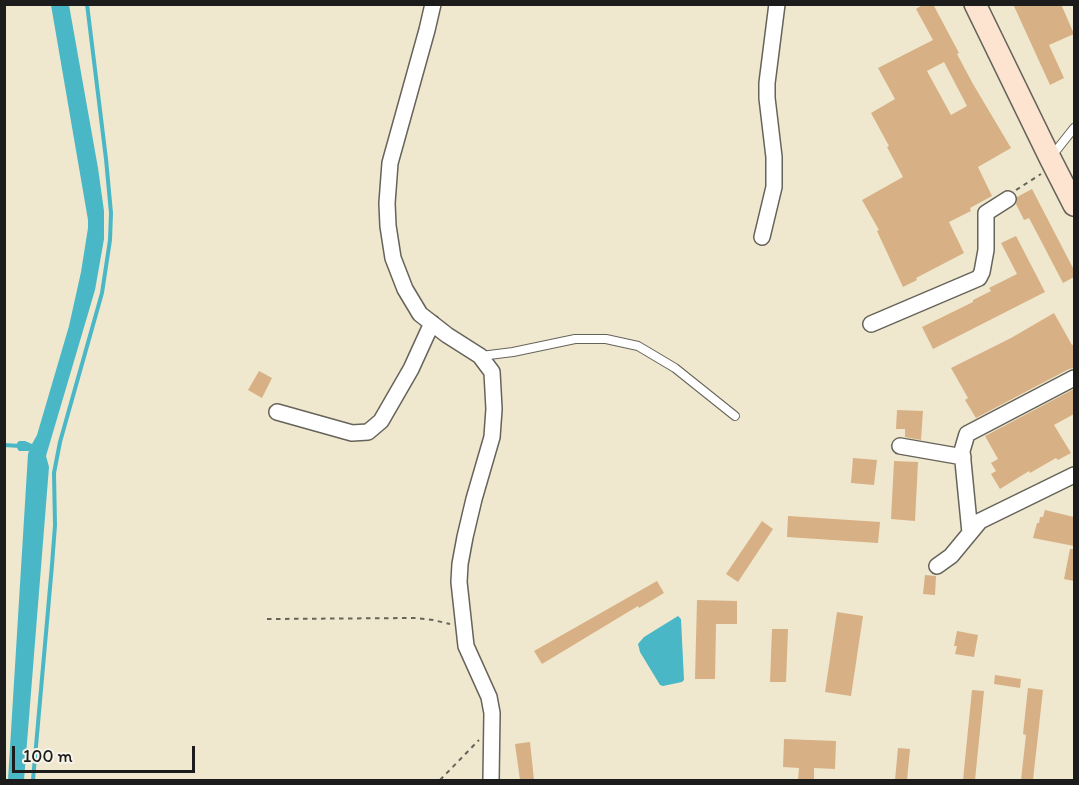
<!DOCTYPE html>
<style>
body{margin:0}
#map{position:relative;width:1079px;height:785px;overflow:hidden;background:#efe8ce;font-family:Itim,sans-serif}
canvas{display:block}
.frame{position:absolute;inset:0;border:6px solid #1c1c1c;pointer-events:none}
.scale{position:absolute;left:12px;top:746px;width:183px;height:27px;box-sizing:border-box;border:3px solid #1c1c1c;border-top:0;padding-left:8px;font-size:18px;line-height:21px;white-space:nowrap;color:#1c1c1c;-webkit-text-stroke:4px #f7f3e8;paint-order:stroke}
</style>
<div id="map">
<canvas width="1079" height="785"></canvas>
<div class="frame"></div>
<div class="scale">100 m</div>
</div>
<script>
const ctx = document.querySelector('canvas').getContext('2d');
ctx.lineJoin = 'round';
function fillPath(path, color) {
  ctx.fillStyle = color;
  ctx.fill(path, 'evenodd');
}
function poly(rows) {
  const path = new Path2D();
  for (const r of rows) {
    path.moveTo(r[0], r[1]);
    for (let i = 2; i < r.length; i += 2) path.lineTo(r[i], r[i + 1]);
  }
  return path;
}
function stroke(path, color, width, dash) {
  ctx.strokeStyle = color;
  ctx.lineWidth = width;
  ctx.lineCap = dash ? 'butt' : 'round';
  ctx.setLineDash(dash || []);
  ctx.stroke(path);
}
fillPath(poly([
 [51,5,69,5,98,168,104,211,104,239,95,290,46,456,49,467,24,780,8,780,28,454,29,451,19,451,17,448,17,443,19,441,25,441,32,444,37,435,69,326,81,272,88,228,88,220],
 [678,616,681,619,684,680,682,682,663,686,660,685,640,652,638,644,644,637]
]), '#4ab7c6');
stroke(poly([
 [4,445,20,446],
 [33,780,52,565,55,525,54,473,60,442,102,293,110,240,111,213,106,159,87,4]
]), '#4ab7c6', 4);
fillPath(poly([
 [924,4,933,4,959,53,957,54,973,84,1011,148,978,167,992,196,970,208,971,211,949,222,964,253,916,278,917,280,903,287,877,231,879,230,862,200,903,177,887,147,889,146,871,113,895,99,878,68,933,40,916,9],
 [944,62,967,106,951,115,927,71],
 [1013,4,1061,4,1074,34,1049,45,1064,78,1050,85],
 [1032,189,1074,270,1074,277,1063,283,1029,218,1024,220,1016,204,1017,197],
 [1016,236,1045,292,933,349,922,327,973,302,973,300,991,291,989,288,1017,274,1001,243],
 [1054,313,1072,345,1074,344,1074,368,1069,369,976,418,965,400,968,398,951,368,1011,338],
 [259,371,272,378,262,398,248,390],
 [1074,389,1074,414,1054,425,1071,453,1058,460,1056,458,1030,473,1029,471,1000,489,991,474,996,471,991,463,998,459,985,436],
 [897,410,923,411,921,440,905,437,905,429,896,429],
 [853,458,877,460,874,485,851,483],
 [894,461,918,462,915,521,891,519],
 [1045,510,1074,517,1074,546,1033,538,1037,523,1039,523,1040,517,1043,517],
 [788,516,880,522,878,543,787,537],
 [762,521,773,529,738,582,726,574],
 [1070,549,1074,549,1074,581,1064,579],
 [925,575,936,576,935,595,923,594],
 [657,581,664,593,639,608,638,606,542,664,534,651],
 [697,600,737,601,737,624,716,624,715,679,695,679],
 [837,612,863,616,851,696,825,692],
 [772,629,788,629,786,682,770,682],
 [957,631,978,635,974,657,955,654,957,646,954,646],
 [995,675,1021,679,1020,688,994,684],
 [1028,688,1043,690,1033,780,1021,780,1026,735,1023,734],
 [972,690,984,691,975,780,963,780],
 [784,739,836,741,835,769,814,768,814,780,798,780,799,768,783,767],
 [530,742,534,780,520,780,515,744],
 [898,748,910,749,907,780,895,780]
]), '#d8b085');
const lane = poly([
 [1051,157,1074,128],
 [481,356,513,352,575,339,606,339,638,346,675,368,735,416]
]);
const street = poly([
 [433,4,427,30,390,163,387,203,388,226,393,258,405,289,420,314,447,335,480,356,492,372,494,409,492,437,474,499,465,537,460,564,459,582,466,646,489,697,492,713,491,780],
 [762,237,774,187,774,157,767,98,767,83,777,4],
 [871,324,979,278,982,272,986,250,986,213,1008,199],
 [277,412,352,433,368,432,381,421,411,369,432,323],
 [900,446,963,457],
 [970,533,962,451,967,434,1074,378],
 [937,566,951,556,980,521,1074,475]
]);
const secondary = poly([
 [975,4,1050,158,1074,205]
]);
stroke(lane, '#66635a', 10);
stroke(street, '#66635a', 18);
stroke(secondary, '#66635a', 24);
stroke(poly([
 [1016,190,1041,174],
 [267,619,416,618,433,620,450,624],
 [440,780,479,740]
]), '#66635a', 2, [4.5, 4.5]);
stroke(lane, '#fff', 8);
stroke(street, '#fff', 15);
stroke(secondary, '#fde4d0', 21);
</script>
